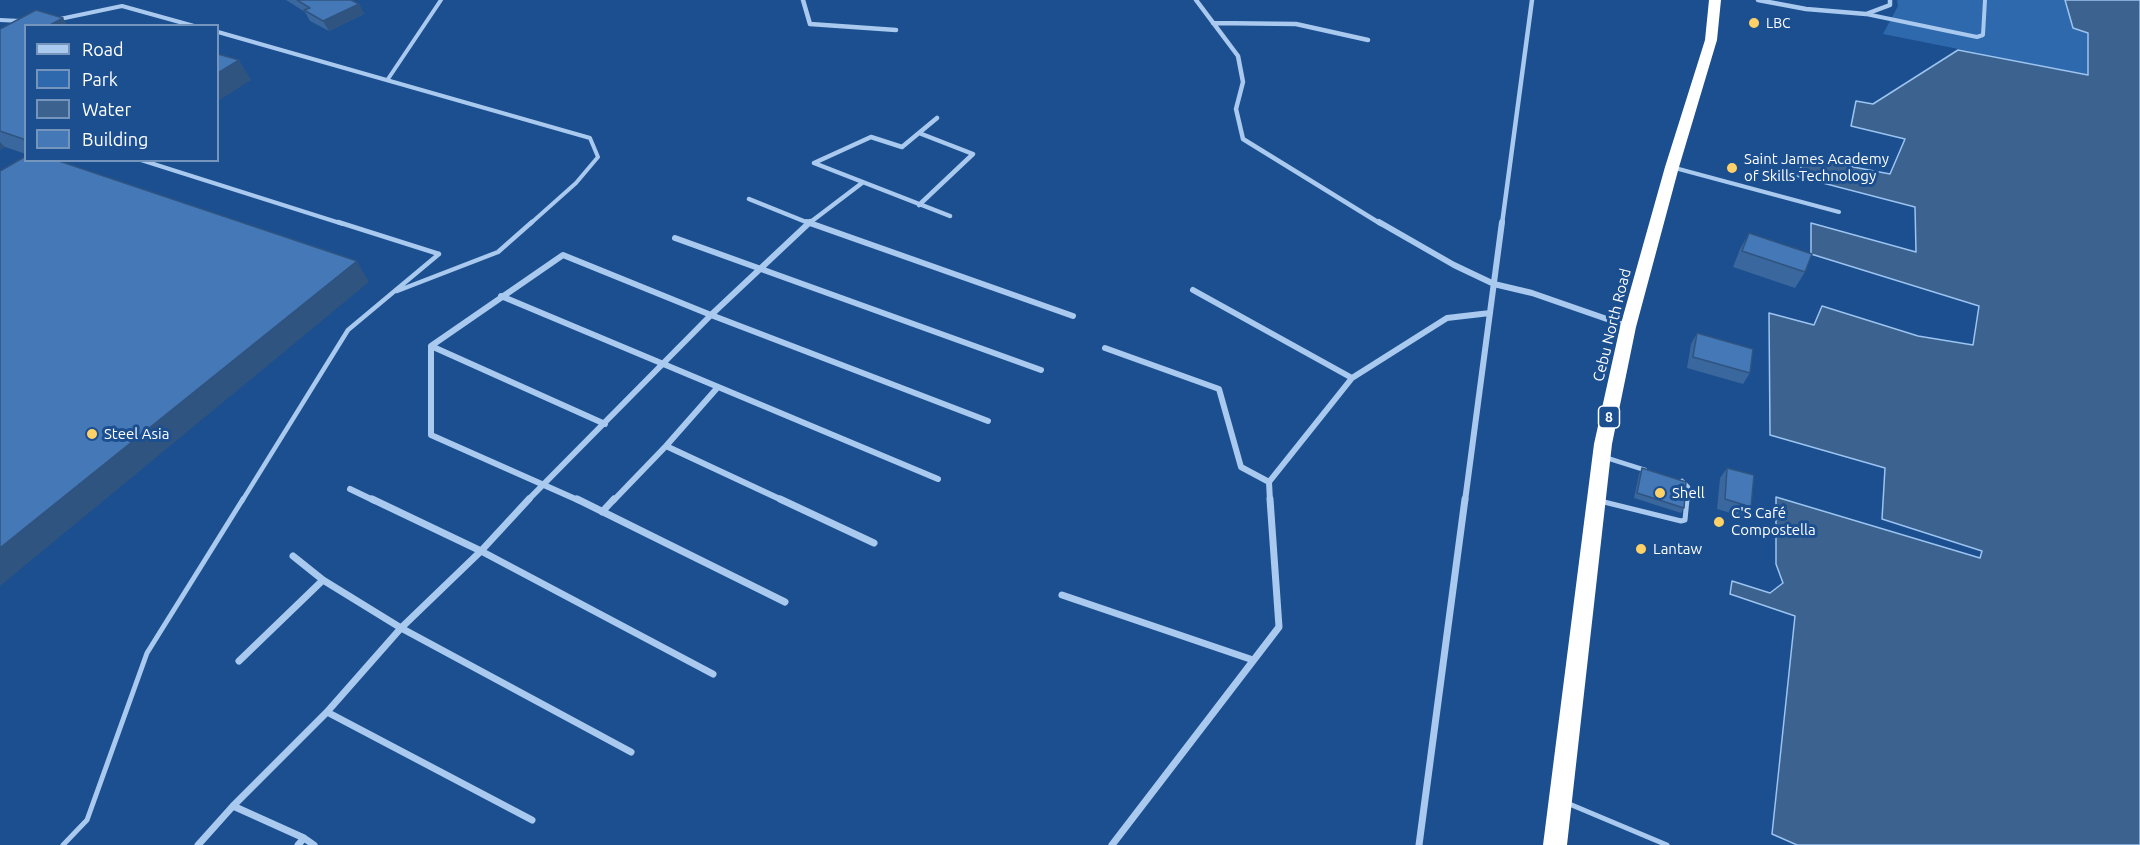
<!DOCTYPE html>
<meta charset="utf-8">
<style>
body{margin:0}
#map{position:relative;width:2140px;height:845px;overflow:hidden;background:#1b4f8f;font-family:Ubuntu,sans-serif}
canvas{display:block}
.legend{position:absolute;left:24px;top:24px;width:195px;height:138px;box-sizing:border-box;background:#1b4f8f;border:2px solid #7695bc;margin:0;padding:8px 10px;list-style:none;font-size:18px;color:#fff}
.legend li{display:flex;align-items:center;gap:12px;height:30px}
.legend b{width:30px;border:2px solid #7695bc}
</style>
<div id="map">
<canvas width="2140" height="845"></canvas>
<ul class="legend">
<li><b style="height:8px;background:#a9c9ee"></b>Road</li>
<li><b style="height:16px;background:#2e69ad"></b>Park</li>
<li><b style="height:16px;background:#3c6290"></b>Water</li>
<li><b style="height:16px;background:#4478b7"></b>Building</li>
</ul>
</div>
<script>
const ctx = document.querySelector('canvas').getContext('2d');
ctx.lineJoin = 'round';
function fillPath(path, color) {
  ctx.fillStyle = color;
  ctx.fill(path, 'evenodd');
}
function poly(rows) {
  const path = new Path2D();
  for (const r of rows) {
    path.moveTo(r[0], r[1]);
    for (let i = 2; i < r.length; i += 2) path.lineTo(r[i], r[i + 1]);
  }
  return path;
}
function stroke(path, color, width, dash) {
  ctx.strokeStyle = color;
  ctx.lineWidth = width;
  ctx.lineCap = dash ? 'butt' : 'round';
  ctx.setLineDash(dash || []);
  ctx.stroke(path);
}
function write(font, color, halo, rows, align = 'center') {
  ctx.font = font + ' Ubuntu,sans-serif';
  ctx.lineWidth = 6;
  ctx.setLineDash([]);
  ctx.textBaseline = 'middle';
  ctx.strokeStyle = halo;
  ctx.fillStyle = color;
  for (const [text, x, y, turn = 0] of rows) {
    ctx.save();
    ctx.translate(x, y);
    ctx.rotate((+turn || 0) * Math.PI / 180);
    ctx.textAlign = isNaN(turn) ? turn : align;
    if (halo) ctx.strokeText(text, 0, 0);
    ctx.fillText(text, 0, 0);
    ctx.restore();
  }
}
fillPath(poly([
 [1897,0,2065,0,2073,28,2088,32,2089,75,1883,34,1898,6]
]), '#2e69ad');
const water = poly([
 [2065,0,2140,0,2140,845,1797,845,1772,834,1795,616,1730,594,1732,581,1770,593,1783,583,1776,564,1776,497,1980,558,1982,551,1882,519,1885,468,1770,435,1769,313,1814,325,1822,306,1918,336,1973,345,1979,306,1811,254,1811,223,1916,252,1915,207,1796,176,1806,158,1890,174,1905,139,1851,126,1856,101,1873,104,1958,50,2088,75,2088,33,2073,28,2065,0]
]);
fillPath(water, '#3c6290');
stroke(water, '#9cc4f0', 1.5);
stroke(poly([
 [1866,14,1977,37,1983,35,1985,0],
 [60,19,122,6,194,26],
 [0,20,21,21],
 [218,32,590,138,598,157,576,183,530,224],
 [388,79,441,0],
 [141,160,343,224],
 [1675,168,1839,212]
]), '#a9c9ee', 4);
stroke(poly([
 [338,222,439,254],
 [397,291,498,252,532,222],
 [1607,458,1645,470],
 [1682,481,1688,487,1687,501],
 [242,501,348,330,439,254]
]), '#a9c9ee', 4.5);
stroke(poly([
 [1600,501,1681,521,1685,520,1687,499],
 [1567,803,1667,845],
 [63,845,87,820,147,653,243,499]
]), '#a9c9ee', 5);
stroke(poly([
 [803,0,810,24,896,30],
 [1196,0,1238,56,1243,82,1236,109,1243,139,1381,224],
 [1758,0,1806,9,1866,14,1890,5,1890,0],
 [1213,23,1296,24,1368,40],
 [937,118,902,147,871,137,814,163,950,216],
 [919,133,973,154,919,205],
 [749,199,811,224],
 [808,224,862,183],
 [1502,224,1532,0]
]), '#a9c9ee', 4.5);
stroke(poly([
 [807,222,1073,316],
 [1379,222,1454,265,1494,284,1532,293,1627,326],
 [675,238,1041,370],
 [1193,290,1352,378],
 [501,296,938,479],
 [431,346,605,424],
 [1105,348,1219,389,1241,467,1269,482],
 [666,446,718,387],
 [350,489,375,501],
 [527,501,711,315,810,222],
 [580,501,431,435,431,346,563,255,711,315,988,421],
 [613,501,666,446,784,501],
 [1270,501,1269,482,1352,378,1447,318,1490,313],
 [1465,501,1502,222]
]), '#a9c9ee', 6);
stroke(poly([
 [372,499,481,551,713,674],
 [577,499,785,602],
 [780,499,874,543],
 [602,512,614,499],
 [293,556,323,580,401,628,631,752],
 [1062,595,1253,660],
 [239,661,323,580],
 [327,712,532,820],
 [233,806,304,838,298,845],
 [304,838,314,845],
 [198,845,233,806,327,712,401,628,481,551,529,499],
 [1112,845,1279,627,1270,499],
 [1419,845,1465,499]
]), '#a9c9ee', 7);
fillPath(poly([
 [1709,0,1721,0,1717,40,1679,167,1636,327,1612,444,1567,845,1543,845,1594,444,1620,327,1665,167,1705,40,1709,0]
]), '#fff');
fillPath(poly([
 [286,0,351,0,359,4,364,14,329,31,310,21,305,12],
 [26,26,26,154,5,147,0,150,0,29],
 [1749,233,1805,272,1795,288,1733,267,1740,249],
 [1697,333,1750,373,1743,384,1687,368,1691,344],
 [1642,468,1684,508,1681,513,1634,498,1639,474],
 [1727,468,1751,507,1744,517,1717,509,1720,478]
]), '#3a679d');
fillPath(poly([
 [359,4,364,14,329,31,323,21],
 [63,18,68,26,48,26],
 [239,60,251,80,218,101,218,73],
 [0,142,5,147,0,150],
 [357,261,369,282,0,586,0,548]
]), '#305480');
const building = poly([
 [297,0,351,0,359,4,323,21,304,10,310,8,297,0],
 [36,10,63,18,48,26,26,26,26,140,0,131,0,29,36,10],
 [218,54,239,60,218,73,218,54],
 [26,156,26,160,56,160,357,261,0,548,0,171,26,156],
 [1749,233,1812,254,1805,272,1742,251,1749,233],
 [1697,333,1753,349,1750,373,1693,357,1697,333],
 [1642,468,1686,482,1684,508,1637,493,1642,468],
 [1727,468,1754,475,1751,507,1725,499,1727,468]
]);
fillPath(building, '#4478b7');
stroke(building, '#305480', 1.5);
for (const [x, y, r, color] of [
 [1754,23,6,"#ffd166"],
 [1732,168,6,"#ffd166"],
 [92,434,6,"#ffd166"],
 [1660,493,6,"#ffd166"],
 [1719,522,6,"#ffd166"],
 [1641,549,6,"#ffd166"]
]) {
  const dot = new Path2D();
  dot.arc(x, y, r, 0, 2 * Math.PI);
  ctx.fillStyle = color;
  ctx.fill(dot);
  stroke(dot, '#1b4f8f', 2);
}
write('14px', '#fff', '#1b4f8f', [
 ["LBC",1766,23]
], 'left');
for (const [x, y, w] of [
 [1609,417,21]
]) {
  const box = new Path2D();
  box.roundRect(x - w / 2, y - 11, w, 22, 4.5);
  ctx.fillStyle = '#1b4f8f';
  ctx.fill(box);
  stroke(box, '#fff', 1.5);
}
write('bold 14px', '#fff', null, [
 ["8",1609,417]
]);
write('15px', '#fff', '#1b4f8f', [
 ["Saint James Academy",1744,159],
 ["of Skills Technology",1744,176],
 ["Steel Asia",104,434],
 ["Shell",1672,493],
 ["C'S Café",1731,513],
 ["Compostella",1731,530],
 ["Lantaw",1653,549]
], 'left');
write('15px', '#fff', '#1b4f8f', [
 ["Cebu North Road",1612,325,-76]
]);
</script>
